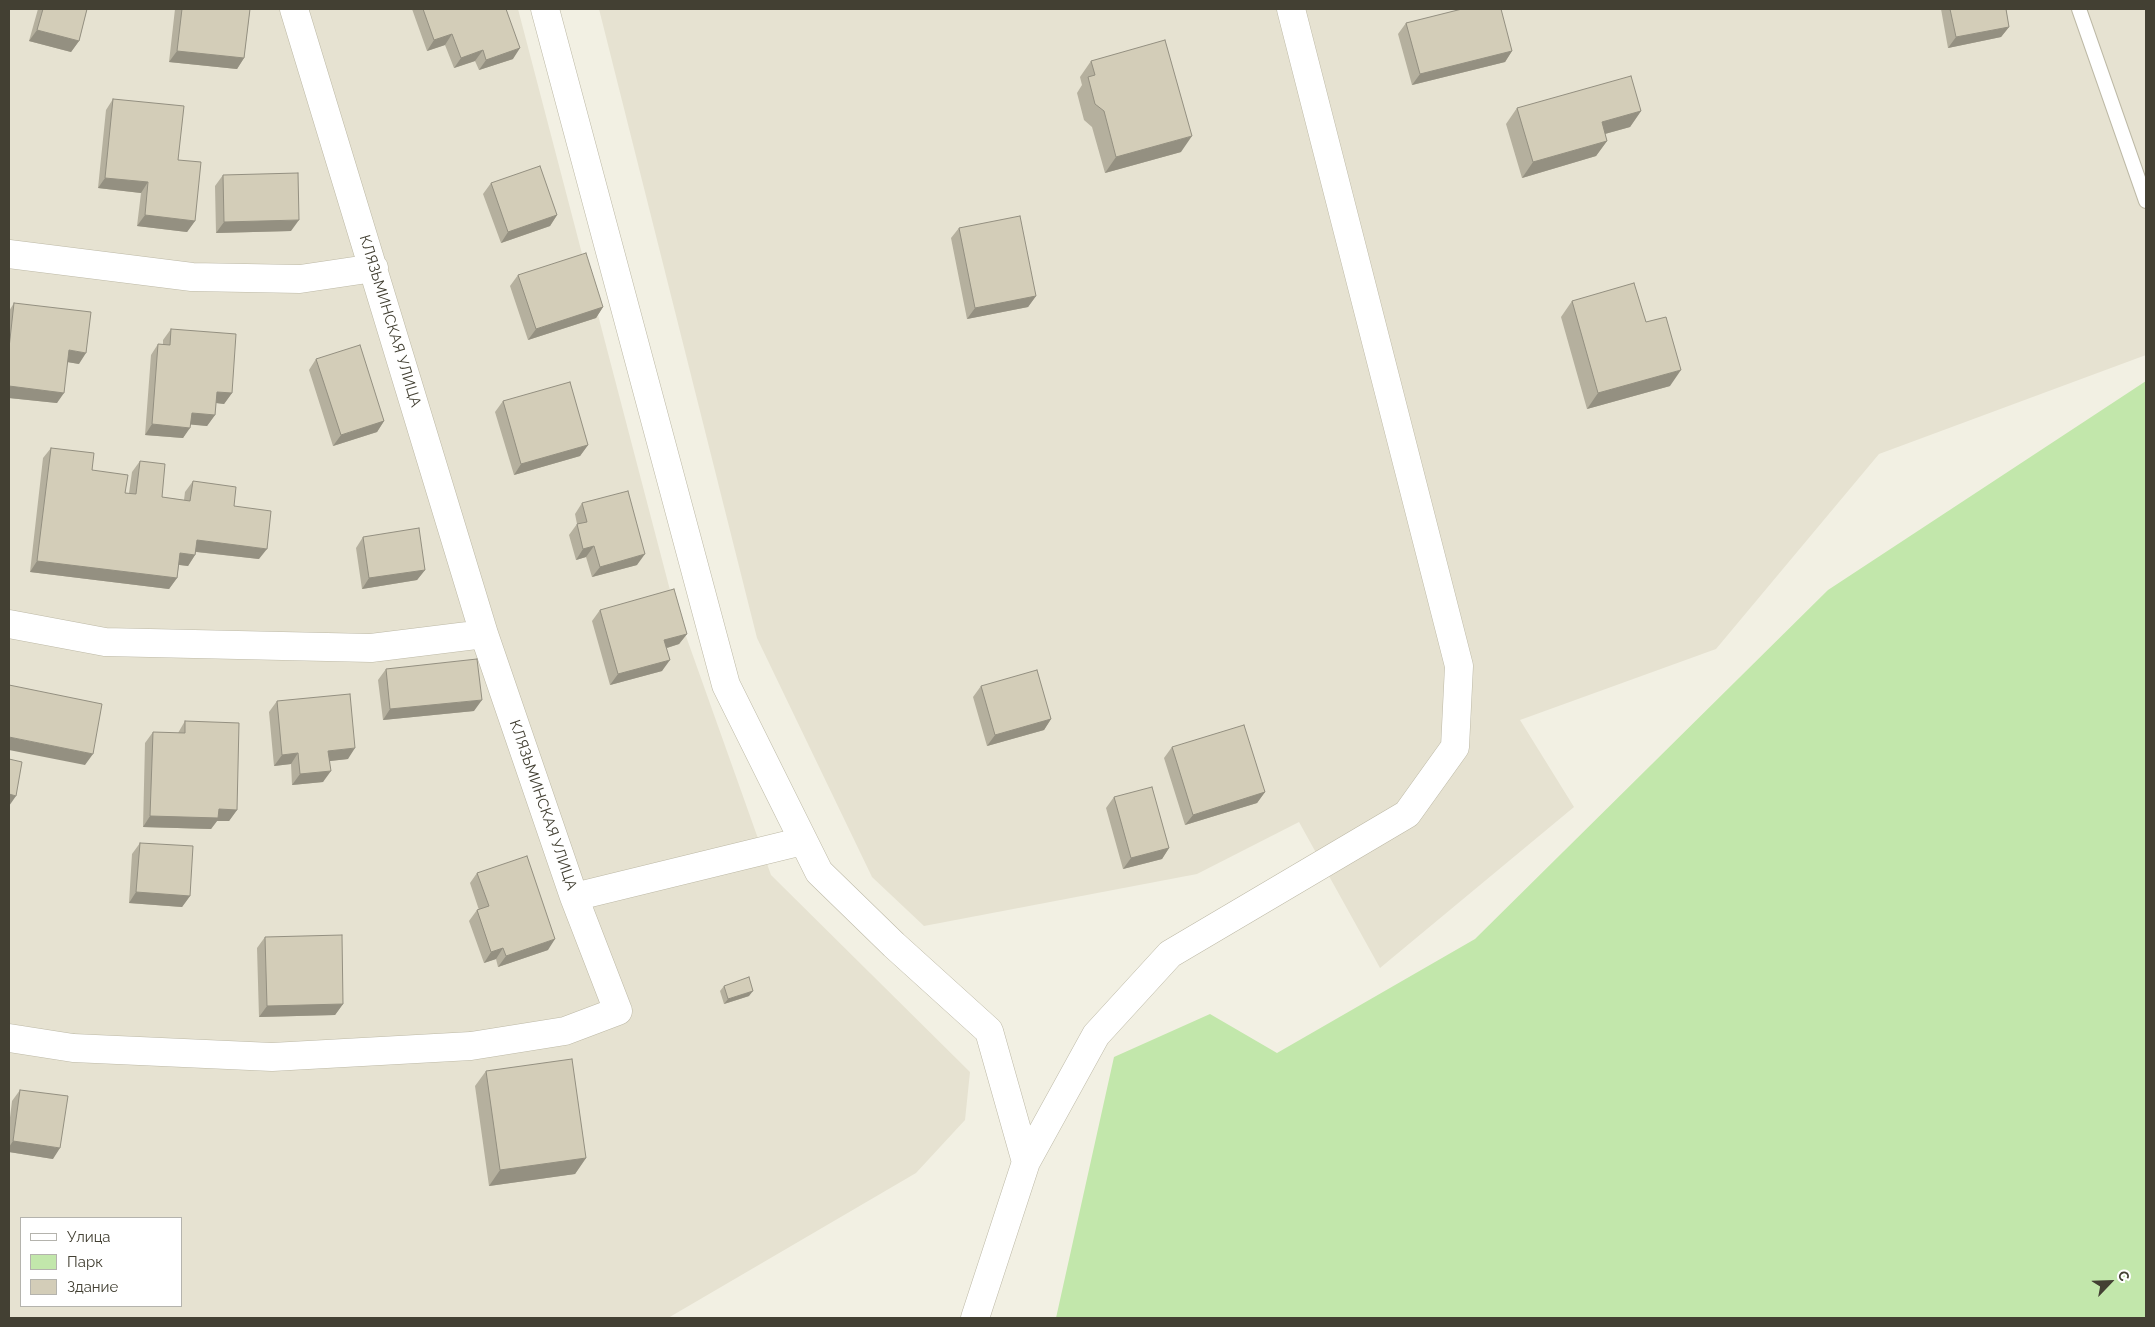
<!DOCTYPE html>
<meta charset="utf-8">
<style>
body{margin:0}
#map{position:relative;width:2155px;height:1327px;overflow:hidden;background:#f2f0e3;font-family:Raleway,sans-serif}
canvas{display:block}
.frame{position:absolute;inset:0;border:10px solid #434033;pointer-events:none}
.legend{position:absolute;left:20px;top:1217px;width:162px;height:90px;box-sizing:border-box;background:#fff;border:1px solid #b4b3ad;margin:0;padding:6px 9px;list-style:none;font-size:15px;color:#434033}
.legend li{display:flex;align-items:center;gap:10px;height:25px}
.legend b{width:25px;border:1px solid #b4b3ad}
.north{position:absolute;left:2085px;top:1257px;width:50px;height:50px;-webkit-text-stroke:4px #fff;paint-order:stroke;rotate:66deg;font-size:14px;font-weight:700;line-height:20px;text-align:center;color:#434033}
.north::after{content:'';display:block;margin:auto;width:18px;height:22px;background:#434033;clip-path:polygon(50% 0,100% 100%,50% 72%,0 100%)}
</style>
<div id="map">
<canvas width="2155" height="1327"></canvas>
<div class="frame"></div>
<ul class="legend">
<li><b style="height:6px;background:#fff"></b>Улица</li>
<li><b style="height:14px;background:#c2e7ab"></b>Парк</li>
<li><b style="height:14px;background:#d3cdb8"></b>Здание</li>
</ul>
<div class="north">С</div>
</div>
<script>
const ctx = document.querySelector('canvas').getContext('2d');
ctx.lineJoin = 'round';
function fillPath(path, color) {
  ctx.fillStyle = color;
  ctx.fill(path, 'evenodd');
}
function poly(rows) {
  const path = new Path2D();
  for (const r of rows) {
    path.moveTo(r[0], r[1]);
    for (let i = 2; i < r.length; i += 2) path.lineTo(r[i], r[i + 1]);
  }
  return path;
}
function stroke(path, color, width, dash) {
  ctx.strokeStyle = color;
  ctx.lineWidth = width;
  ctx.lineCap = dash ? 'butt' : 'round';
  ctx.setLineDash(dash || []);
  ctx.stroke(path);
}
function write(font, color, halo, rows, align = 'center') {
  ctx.font = font + ' Raleway,sans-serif';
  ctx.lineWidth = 4.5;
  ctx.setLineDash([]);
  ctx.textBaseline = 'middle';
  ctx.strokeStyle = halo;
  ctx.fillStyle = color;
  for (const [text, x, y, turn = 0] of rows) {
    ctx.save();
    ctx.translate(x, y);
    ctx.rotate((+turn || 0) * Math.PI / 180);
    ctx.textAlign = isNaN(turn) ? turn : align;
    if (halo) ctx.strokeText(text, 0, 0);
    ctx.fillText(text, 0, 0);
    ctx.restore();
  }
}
fillPath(poly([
 [9,9,518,9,671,594,771,875,970,1072,965,1120,916,1173,668,1318,9,1318],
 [21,1218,181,1218,181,1306,21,1306],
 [599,9,2146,9,2146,355,1879,454,1716,649,1520,720,1574,807,1380,968,1299,822,1197,874,924,926,872,877,757,638]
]), '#e6e2d1');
fillPath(poly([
 [2146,381,2146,1318,1056,1318,1114,1057,1210,1014,1277,1053,1475,939,1828,590]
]), '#c2e7ab');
const lane = poly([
 [2079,9,2146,201]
]);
const street = poly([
 [294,9,484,634,574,897,803,841],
 [545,9,726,685,819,872,894,945,989,1031,1026,1162,975,1318],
 [9,254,192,277,300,279,374,268],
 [9,624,105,642,371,648,484,634],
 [9,1038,73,1048,272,1057,471,1046,565,1031,618,1011,574,897],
 [1026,1162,1096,1035,1170,954,1407,814,1455,747,1459,666,1291,9]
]);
stroke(lane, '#bdb9a6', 16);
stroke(street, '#bdb9a6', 29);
stroke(lane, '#fff', 14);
stroke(street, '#fff', 28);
fillPath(poly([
 [38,9,87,9,79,41,71,52,29,41],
 [175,9,250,9,244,58,237,69,169,62],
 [412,9,506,9,513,59,479,70,475,61,454,68,445,45,427,51],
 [1941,9,2006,9,2009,27,2001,37,1948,48],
 [1406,23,1512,51,1505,62,1412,85,1398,34],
 [1091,61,1181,152,1105,173,1092,127,1084,120,1077,93,1082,85,1080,77],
 [113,99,195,221,187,232,137,226,141,193,98,188,106,110],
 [1517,108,1641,111,1630,127,1605,134,1607,141,1596,156,1522,178,1506,124],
 [223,175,291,231,216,233,215,186],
 [491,183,557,215,550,226,501,243,483,194],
 [959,228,1036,296,1028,307,967,319,951,238],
 [518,275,603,307,596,318,528,340,510,286],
 [1572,301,1646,322,1670,386,1587,409,1561,317],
 [14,303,79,364,68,362,57,403,9,398,9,311],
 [171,329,232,393,224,404,216,403,215,415,207,426,191,424,183,438,145,435,151,355,158,344,163,344,163,340],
 [316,359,384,421,377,432,333,446,309,370],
 [503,401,588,445,580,456,514,475,495,412],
 [51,448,92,470,125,493,129,493,132,472,140,461,162,497,184,500,185,492,193,481,234,506,259,559,196,552,195,555,188,566,179,565,177,578,169,589,30,572,43,458],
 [582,503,637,565,592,577,586,557,576,560,569,535,577,524,575,514],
 [363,537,425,570,417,580,362,589,356,548],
 [600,610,687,634,679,644,667,648,662,671,610,685,592,621],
 [386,669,474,711,383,720,378,680],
 [981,686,1051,719,1044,730,987,746,973,697],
 [277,701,348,759,330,761,323,782,292,785,291,764,274,766,269,712],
 [185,721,237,810,229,821,217,821,211,829,143,827,145,743,153,732,178,733],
 [1172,747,1265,792,1257,803,1185,825,1164,758],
 [1114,797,1169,848,1162,859,1123,869,1106,808],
 [140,843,190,896,182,907,129,903,132,854],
 [477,873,548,950,498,967,496,959,484,963,469,921,477,910,479,910,470,883],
 [265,937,343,1004,335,1015,259,1017,257,948],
 [724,986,749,996,724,1004,720,991],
 [486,1071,586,1158,575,1174,489,1186,475,1086],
 [20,1090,53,1159,9,1152,9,1126,12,1101]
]), '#b5b09e');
fillPath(poly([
 [2009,27,2001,37,1948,48,1956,37],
 [37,30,79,41,71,52,29,41],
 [452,34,445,45,427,51,434,40],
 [520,48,513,59,479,70,486,60],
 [483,50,475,61,454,68,461,58],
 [177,51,244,58,237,69,169,62],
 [1512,51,1505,62,1412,85,1420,74],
 [1641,111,1630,127,1590,138,1602,122],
 [1192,136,1181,152,1105,173,1116,157],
 [1607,141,1596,156,1522,178,1533,162],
 [105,178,148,182,141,193,98,188],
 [145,215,195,221,187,232,137,226],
 [557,215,550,226,501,243,508,232],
 [299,220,291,231,216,233,224,222],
 [1036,296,1028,307,967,319,975,308],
 [603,307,596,318,528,340,536,329],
 [69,350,86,353,79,364,61,361],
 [1681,370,1670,386,1587,409,1598,393],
 [9,386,64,393,57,403,9,398],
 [217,392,232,393,224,404,209,402],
 [192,413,215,415,207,426,184,424],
 [384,421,377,432,333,446,341,435],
 [152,424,190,428,183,438,145,435],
 [588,445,580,456,514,475,521,464],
 [197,540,267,549,259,559,189,551],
 [594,546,586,557,576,560,583,549],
 [180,553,195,555,188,566,173,564],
 [645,554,637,565,592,577,600,567],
 [37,561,177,578,169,589,30,572],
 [425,570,417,580,362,589,369,578],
 [687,634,679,644,657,651,664,640],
 [670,660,662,671,610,685,618,674],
 [482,700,474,711,383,720,390,709],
 [1051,719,1044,730,987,746,995,735],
 [9,737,93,754,85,765,9,750],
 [355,748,348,759,321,762,328,751],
 [298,753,291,764,274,766,282,755],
 [331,771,323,782,292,785,300,774],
 [1265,792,1257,803,1185,825,1193,815],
 [9,794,16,796,9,806],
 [219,809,237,810,229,821,217,821,211,829,143,827,150,816],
 [1169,848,1162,859,1123,869,1131,858],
 [136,892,190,896,182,907,129,903],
 [555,939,548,950,498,967,506,956],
 [503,948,496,959,484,963,491,952],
 [753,991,749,996,724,1004,728,999],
 [343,1004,335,1015,259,1017,267,1006],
 [13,1141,60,1148,53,1159,9,1152,9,1147],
 [586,1158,575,1174,489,1186,500,1170]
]), '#949081');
const building = poly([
 [43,9,87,9,79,41,37,30,43,9],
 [182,9,250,9,244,58,177,51,182,9],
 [423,9,506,9,520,48,486,60,483,50,461,58,452,34,434,40,423,9],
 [1462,9,1501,9,1512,51,1420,74,1406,23,1462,9],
 [1950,9,2006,9,2009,27,1956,37,1950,9],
 [1165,40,1192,136,1116,157,1104,111,1095,104,1088,77,1095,75,1091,61,1165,40],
 [1631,76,1641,111,1602,122,1607,141,1533,162,1517,108,1631,76],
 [113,99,184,106,178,160,201,162,195,221,145,215,148,182,105,178,113,99],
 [540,166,557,215,508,232,491,183,540,166],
 [298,173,299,220,224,222,223,175,298,173],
 [1020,216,1036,296,975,308,959,228,1020,216],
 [586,253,603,307,536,329,518,275,586,253],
 [1634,283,1646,322,1666,317,1681,370,1598,393,1572,301,1634,283],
 [14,303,91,312,86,353,69,350,64,393,9,386,9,348,14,303],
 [171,329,236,334,232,393,217,392,215,415,192,413,190,428,152,424,158,344,170,345,171,329],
 [360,345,384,421,341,435,316,359,360,345],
 [570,382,588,445,521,464,503,401,570,382],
 [51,448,94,453,92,470,128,475,125,493,136,494,140,461,165,464,162,497,190,501,193,481,236,487,234,506,271,511,267,549,197,540,195,555,180,553,177,578,37,561,51,448],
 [628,491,645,554,600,567,594,546,583,549,577,524,587,522,582,503,628,491],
 [419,528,425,570,369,578,363,537,419,528],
 [674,589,687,634,664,640,670,660,618,674,600,610,674,589],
 [477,659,482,700,390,709,386,669,477,659],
 [1037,670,1051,719,995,735,981,686,1037,670],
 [9,685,102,704,93,754,9,737,9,685],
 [350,694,355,748,328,751,331,771,300,774,298,753,282,755,277,701,350,694],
 [185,721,239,723,237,810,219,809,218,818,150,816,153,732,185,733,185,721],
 [1244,725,1265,792,1193,815,1172,747,1244,725],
 [9,759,22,762,16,796,9,794,9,759],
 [1152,787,1169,848,1131,858,1114,797,1152,787],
 [140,843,193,846,190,896,136,892,140,843],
 [527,856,555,939,506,956,503,948,491,952,477,910,489,906,477,873,527,856],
 [342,935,343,1004,267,1006,265,937,342,935],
 [749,977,753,991,728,999,724,986,749,977],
 [572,1059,586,1158,500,1170,486,1071,572,1059],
 [20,1090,68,1096,60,1148,13,1141,20,1090]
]);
fillPath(building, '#d3cdb8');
stroke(building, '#949081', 1);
write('15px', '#434033', '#fff', [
 ["КЛЯЗЬМИНСКАЯ УЛИЦА",390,321,73],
 ["КЛЯЗЬМИНСКАЯ УЛИЦА",543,805,71]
]);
</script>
